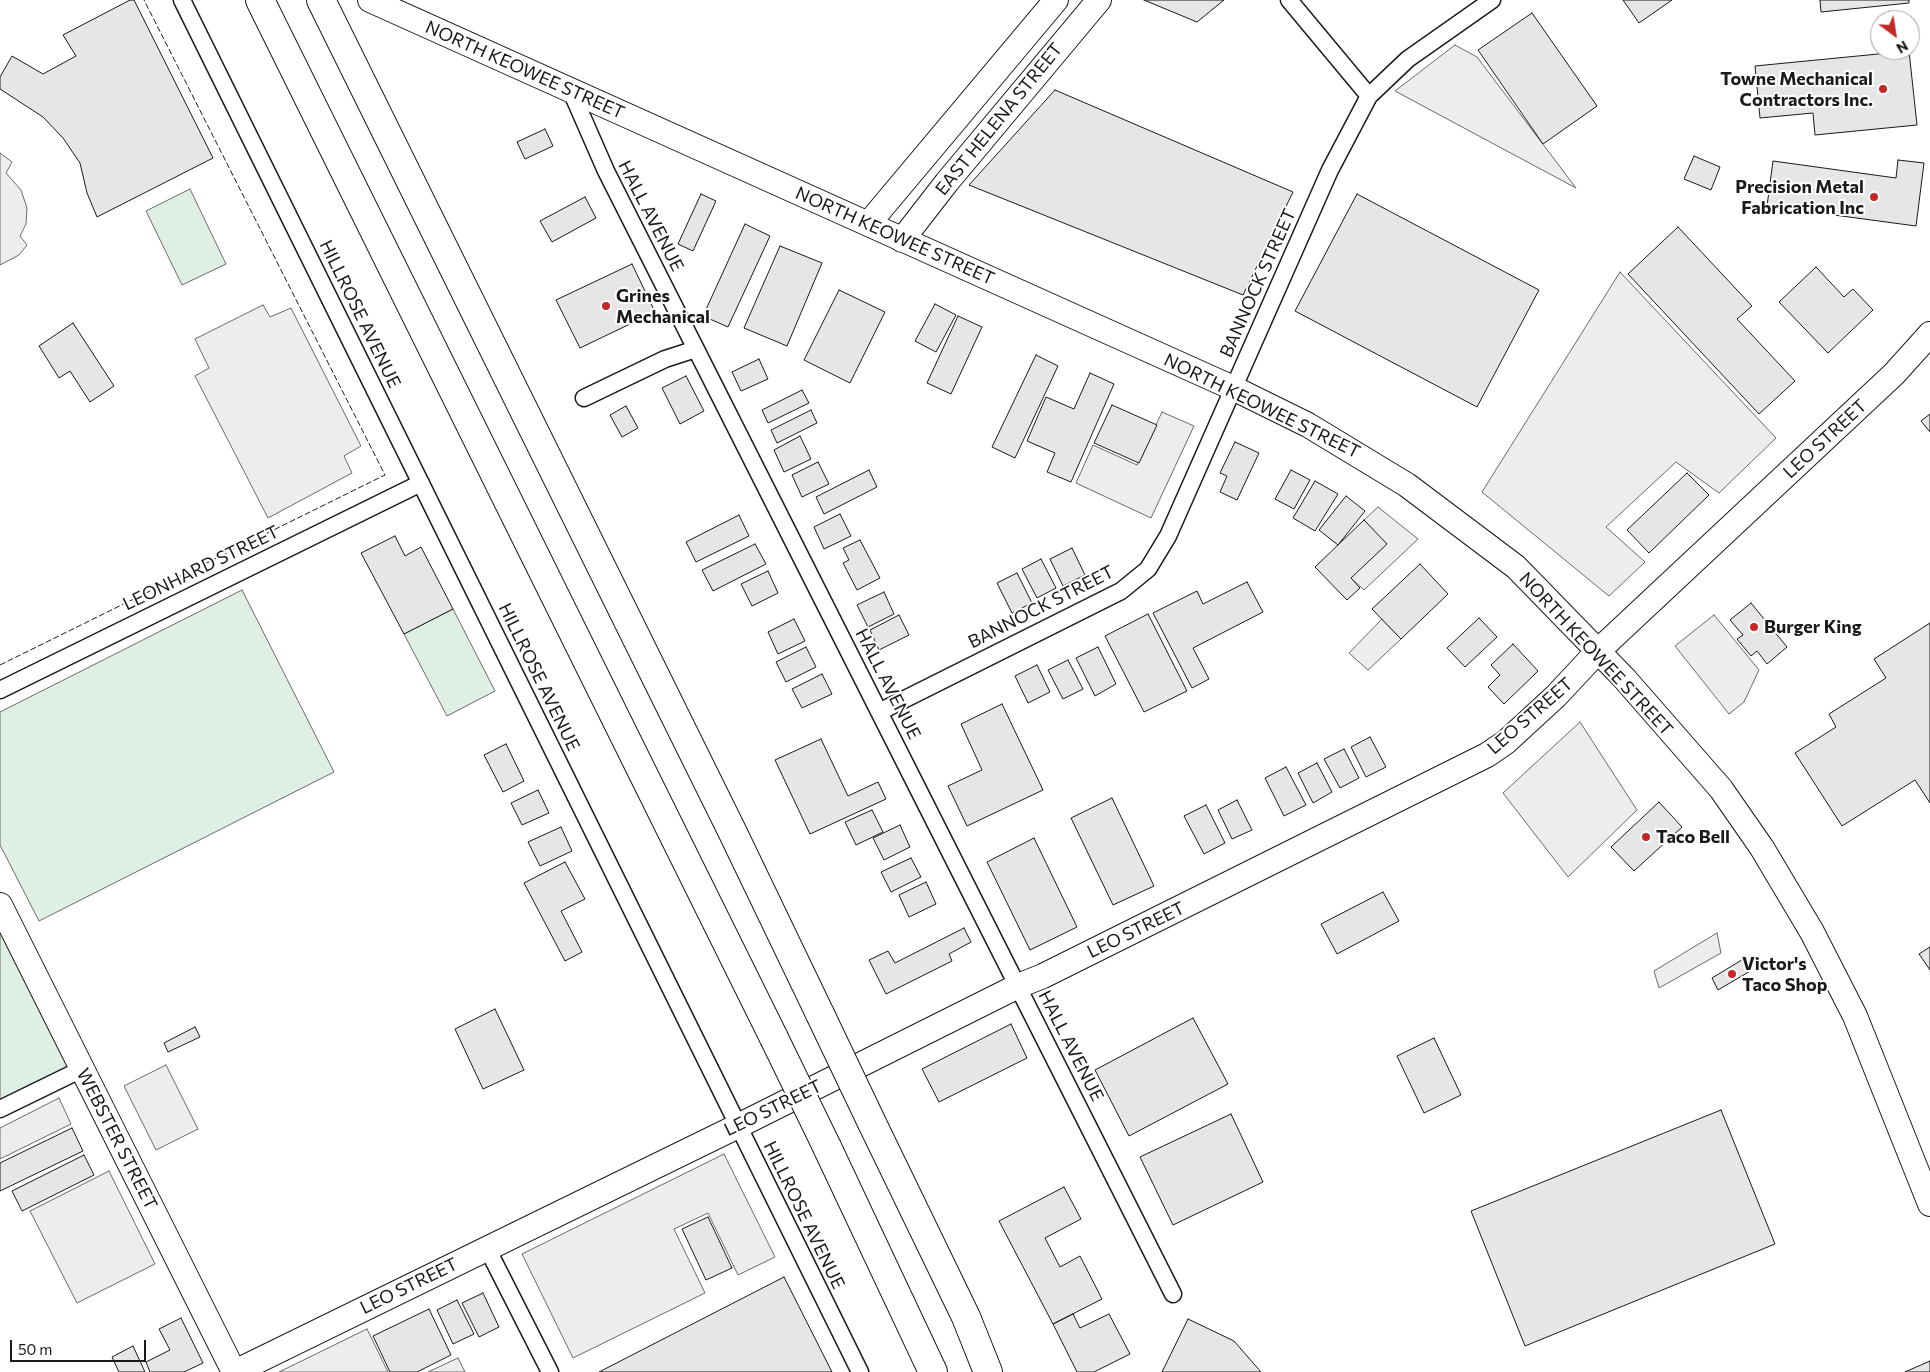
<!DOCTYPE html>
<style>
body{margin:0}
#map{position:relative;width:1930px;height:1372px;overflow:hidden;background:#fff;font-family:Commissioner,sans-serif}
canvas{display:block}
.north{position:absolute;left:1870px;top:10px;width:50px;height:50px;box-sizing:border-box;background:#fff;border:1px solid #a3a3a3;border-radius:50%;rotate:149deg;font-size:14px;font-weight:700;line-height:20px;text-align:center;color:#1a1a1a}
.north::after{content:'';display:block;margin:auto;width:18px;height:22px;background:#c62828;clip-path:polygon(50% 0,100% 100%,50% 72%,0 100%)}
.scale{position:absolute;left:10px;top:1340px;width:136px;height:22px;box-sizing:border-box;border:2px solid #1a1a1a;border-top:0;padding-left:6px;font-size:15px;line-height:18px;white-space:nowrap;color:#1a1a1a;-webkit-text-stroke:4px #fff;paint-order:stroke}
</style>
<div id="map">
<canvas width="1930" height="1372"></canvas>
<div class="north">N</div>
<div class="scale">50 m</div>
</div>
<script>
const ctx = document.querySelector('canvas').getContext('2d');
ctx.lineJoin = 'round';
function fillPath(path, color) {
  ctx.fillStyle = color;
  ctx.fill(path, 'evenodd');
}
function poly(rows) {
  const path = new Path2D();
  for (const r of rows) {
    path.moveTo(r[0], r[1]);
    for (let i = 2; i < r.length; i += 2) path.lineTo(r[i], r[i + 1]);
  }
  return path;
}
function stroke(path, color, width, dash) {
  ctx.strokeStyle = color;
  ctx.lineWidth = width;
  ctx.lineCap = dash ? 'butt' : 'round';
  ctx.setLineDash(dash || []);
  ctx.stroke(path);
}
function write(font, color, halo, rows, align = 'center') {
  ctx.font = font + ' Commissioner,sans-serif';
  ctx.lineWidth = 4;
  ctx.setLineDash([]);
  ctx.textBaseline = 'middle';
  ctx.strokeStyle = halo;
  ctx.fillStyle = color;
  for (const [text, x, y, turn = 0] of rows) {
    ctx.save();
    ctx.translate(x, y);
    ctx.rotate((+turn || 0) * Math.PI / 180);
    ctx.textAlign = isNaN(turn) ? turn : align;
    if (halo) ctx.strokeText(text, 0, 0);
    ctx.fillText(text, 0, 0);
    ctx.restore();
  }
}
const green = poly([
 [190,189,226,264,182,285,146,211,190,189],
 [242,590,334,772,39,921,0,845,0,712,242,590],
 [453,609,495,691,447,716,404,634,453,609],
 [0,905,82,1069,0,1109,0,905]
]);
fillPath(green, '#e0efe3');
stroke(green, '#6a6a6a', 1);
const parking = poly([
 [1455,45,1477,57,1576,188,1395,91,1455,45],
 [0,153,12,162,6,173,21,190,27,208,26,224,20,236,27,245,19,255,0,265,0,153],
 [1620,272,1776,438,1719,493,1676,462,1606,527,1645,562,1609,596,1482,492,1620,272],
 [263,305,270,317,291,308,361,446,344,456,352,473,268,518,195,376,209,368,195,339,263,305],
 [1162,412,1194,426,1151,518,1076,483,1093,445,1137,465,1162,412],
 [1378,507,1418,539,1364,590,1351,578,1364,520,1378,507],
 [1714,615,1759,670,1744,702,1729,714,1675,646,1714,615],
 [1382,619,1401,639,1368,670,1349,653,1382,619],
 [1580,722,1637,810,1568,877,1503,793,1580,722],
 [1717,933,1721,953,1659,988,1654,971,1717,933],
 [166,1065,198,1129,156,1150,124,1086,166,1065],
 [59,1098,71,1124,0,1159,0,1128,59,1098],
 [724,1154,775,1257,738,1275,708,1213,674,1229,705,1293,573,1358,522,1254,724,1154],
 [109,1171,155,1264,77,1303,30,1211,109,1171],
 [367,1329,388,1372,279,1372,367,1329],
 [458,1358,465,1372,428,1372,458,1358]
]);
fillPath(parking, '#ededed');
stroke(parking, '#6a6a6a', 1);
const building = poly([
 [130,0,134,0,213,158,97,217,87,193,80,163,63,138,43,117,0,89,0,77,12,56,43,74,76,56,63,35,130,0],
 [1144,0,1224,0,1197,22,1144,0],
 [1623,0,1672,0,1639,23,1623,0],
 [1820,0,1909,0,1909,3,1821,12,1820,0],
 [1532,13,1597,106,1543,144,1478,50,1532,13],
 [1909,51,1917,125,1815,135,1813,113,1760,118,1755,66,1909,51],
 [1055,90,1293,192,1243,295,969,185,1055,90],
 [545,129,553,146,525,159,517,142,545,129],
 [1694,156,1720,167,1711,190,1684,179,1694,156],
 [1898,160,1924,163,1916,226,1767,206,1773,161,1896,178,1898,160],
 [701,194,716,201,693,251,678,244,701,194],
 [1357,194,1539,290,1477,407,1295,311,1357,194],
 [585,197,596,218,552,242,540,221,585,197],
 [745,224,770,236,728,327,703,316,745,224],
 [1678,227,1752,306,1737,319,1795,381,1759,414,1628,274,1678,227],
 [780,246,822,263,787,346,744,328,780,246],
 [632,264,655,312,580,348,556,300,632,264],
 [1816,267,1844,297,1853,289,1873,310,1828,353,1779,302,1816,267],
 [839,290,885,312,850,383,804,360,839,290],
 [935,304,956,315,936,352,915,341,935,304],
 [958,316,982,327,951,394,927,383,958,316],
 [73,323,114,386,90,402,70,371,59,378,39,346,73,323],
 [1036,355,1058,366,1015,458,992,447,1036,355],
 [759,359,768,379,741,391,732,372,759,359],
 [1090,373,1114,384,1071,482,1047,472,1055,453,1027,441,1046,397,1074,409,1090,373],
 [686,376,704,411,680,424,662,388,686,376],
 [802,390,809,403,768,423,762,410,802,390],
 [1112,405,1157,425,1139,463,1094,443,1112,405],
 [626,406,638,428,622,437,610,415,626,406],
 [811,410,817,423,777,443,771,430,811,410],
 [1930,414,1930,432,1921,421,1930,414],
 [800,436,811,459,784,472,774,450,800,436],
 [1235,442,1259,453,1237,500,1220,492,1227,476,1220,473,1235,442],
 [818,462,829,484,802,497,792,475,818,462],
 [869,470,877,487,824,514,816,497,869,470],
 [1291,470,1310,480,1294,509,1275,499,1291,470],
 [1687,473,1709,495,1649,553,1627,530,1687,473],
 [1315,481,1338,494,1315,531,1293,518,1315,481],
 [1346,496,1365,511,1338,545,1319,530,1346,496],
 [840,514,851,536,824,549,814,527,840,514],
 [739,515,749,536,696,562,686,542,739,515],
 [1364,520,1387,544,1351,578,1360,588,1347,600,1315,567,1364,520],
 [395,536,405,556,421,547,453,609,404,634,361,553,395,536],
 [860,540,880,578,857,590,843,563,849,560,843,548,860,540],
 [755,544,766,564,713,591,702,570,755,544],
 [1072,548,1085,575,1063,586,1050,559,1072,548],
 [1041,559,1056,588,1037,598,1022,569,1041,559],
 [1420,564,1448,594,1401,639,1372,609,1420,564],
 [768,571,778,593,752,606,741,584,768,571],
 [1017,573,1032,603,1012,613,997,583,1017,573],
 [1247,582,1263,612,1193,648,1209,679,1192,688,1153,613,1197,591,1203,604,1247,582],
 [884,592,894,614,868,627,857,605,884,592],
 [1751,603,1787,647,1767,664,1757,651,1751,656,1737,639,1743,635,1730,620,1751,603],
 [1148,614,1187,691,1144,712,1105,636,1148,614],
 [899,615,909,635,879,650,870,630,899,615],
 [1479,618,1497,637,1465,667,1447,648,1479,618],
 [794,619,805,641,778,654,768,632,794,619],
 [1930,623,1930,803,1915,780,1842,826,1795,753,1836,727,1829,714,1886,678,1874,659,1930,623],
 [1513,644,1538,671,1504,704,1488,687,1500,675,1491,665,1513,644],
 [806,647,816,667,786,682,776,662,806,647],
 [1098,647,1116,684,1095,696,1076,658,1098,647],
 [1068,660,1083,689,1063,699,1048,670,1068,660],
 [1037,665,1050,692,1028,703,1015,676,1037,665],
 [822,674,832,694,802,708,792,689,822,674],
 [1002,704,1043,790,967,826,948,786,982,770,961,724,1002,704],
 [1370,737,1386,767,1366,777,1351,747,1370,737],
 [821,739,848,796,878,782,886,799,810,834,775,760,821,739],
 [506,744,524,781,503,792,484,755,506,744],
 [1344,749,1359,778,1340,788,1324,759,1344,749],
 [1317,763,1332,792,1313,803,1298,773,1317,763],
 [1286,767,1306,805,1284,816,1265,778,1286,767],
 [538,790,549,813,522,825,511,803,538,790],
 [1112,798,1154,886,1113,905,1071,818,1112,798],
 [1237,800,1252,830,1232,839,1218,810,1237,800],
 [1659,802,1682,827,1634,871,1611,847,1659,802],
 [1206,805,1225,843,1204,854,1184,816,1206,805],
 [872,810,883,832,856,845,845,822,872,810],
 [900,825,910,847,884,860,873,838,900,825],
 [561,827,572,851,540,866,528,842,561,827],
 [1034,838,1077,927,1030,950,987,862,1034,838],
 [911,858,921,877,891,892,881,872,911,858],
 [565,862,585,899,561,911,582,952,565,961,524,883,565,862],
 [926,882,936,904,909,917,899,895,926,882],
 [1383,892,1399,921,1337,954,1321,924,1383,892],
 [964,928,971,942,949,954,952,961,886,994,869,960,888,951,895,963,964,928],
 [1930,947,1930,970,1919,954,1930,947],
 [1745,958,1752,970,1718,990,1712,978,1745,958],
 [495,1009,524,1070,483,1089,455,1029,495,1009],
 [1193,1018,1228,1084,1129,1136,1095,1070,1193,1018],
 [1011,1024,1027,1058,939,1102,922,1069,1011,1024],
 [195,1027,200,1037,168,1052,164,1043,195,1027],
 [1434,1038,1461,1095,1424,1113,1397,1056,1434,1038],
 [1721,1110,1775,1244,1525,1346,1471,1211,1721,1110],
 [1231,1114,1263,1182,1173,1225,1140,1157,1231,1114],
 [72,1128,83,1151,0,1191,0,1163,72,1128],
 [84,1155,94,1175,22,1211,12,1191,84,1155],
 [1064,1187,1081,1219,1045,1238,1060,1267,1080,1256,1102,1299,1053,1324,999,1221,1064,1187],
 [708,1217,732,1268,706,1280,682,1229,708,1217],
 [784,1277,832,1372,599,1372,784,1277],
 [483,1293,499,1327,479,1337,462,1303,483,1293],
 [457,1300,474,1334,453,1344,437,1310,457,1300],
 [429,1309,451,1355,417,1372,390,1372,373,1336,429,1309],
 [1073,1314,1080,1328,1109,1314,1130,1354,1094,1372,1077,1372,1053,1324,1073,1314],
 [181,1318,203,1363,184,1372,150,1372,146,1362,170,1350,159,1329,181,1318],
 [1188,1319,1234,1341,1261,1372,1162,1372,1188,1319],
 [133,1346,145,1372,119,1372,112,1357,133,1346],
 [1930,1361,1930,1372,1905,1372,1930,1361]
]);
fillPath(building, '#e6e6e6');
stroke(building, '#1a1a1a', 1);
const street = poly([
 [182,0,860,1372],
 [1289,0,1369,96],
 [571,91,606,171,1173,1294],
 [584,398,665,359,696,349],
 [0,690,421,483],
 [879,712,1121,591,1148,569,1168,536,1330,170,1369,96,1408,59,1492,0],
 [0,1109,82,1069],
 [487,1248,550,1372]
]);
const secondary = poly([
 [370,0,1233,388,1308,425,1407,485,1516,567,1624,678,1721,789,1762,848,1812,932,1855,1016,1930,1204],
 [869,223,1056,0],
 [902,240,947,182,1099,0],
 [0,905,234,1372],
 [235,1372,738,1126,1018,986,1043,976,1487,755,1506,742,1556,696,1598,651,1894,374,1930,334]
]);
const highway = poly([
 [260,0,774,1038],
 [321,0,733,833,820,1014],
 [872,1123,966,1317,988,1372],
 [827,1147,933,1372]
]);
stroke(street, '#1a1a1a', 19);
stroke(secondary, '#1a1a1a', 26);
stroke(highway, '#1a1a1a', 30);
stroke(street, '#fff', 16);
stroke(secondary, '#fff', 24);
stroke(highway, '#fff', 28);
const highwayBridge = poly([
 [820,1014,872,1123],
 [774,1038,827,1147]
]);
stroke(highwayBridge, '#1a1a1a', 30, []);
stroke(highwayBridge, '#fff', 28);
stroke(poly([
 [0,665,385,475,144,0]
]), '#1a1a1a', 1, [6, 2.5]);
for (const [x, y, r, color] of [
 [1883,89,5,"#c62828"],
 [1874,197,5,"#c62828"],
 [606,306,5,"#c62828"],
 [1754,627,5,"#c62828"],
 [1646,837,5,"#c62828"],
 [1732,974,5,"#c62828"]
]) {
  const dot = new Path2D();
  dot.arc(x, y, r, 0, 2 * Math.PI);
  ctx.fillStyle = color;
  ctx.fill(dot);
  stroke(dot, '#fff', 2);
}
write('18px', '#1a1a1a', '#fff', [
 ["NORTH KEOWEE STREET",525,70,24],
 ["EAST HELENA STREET",999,119,-51],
 ["HALL AVENUE",651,216,63],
 ["NORTH KEOWEE STREET",895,236,24],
 ["BANNOCK STREET",1258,283,-66],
 ["HILLROSE AVENUE",360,314,64],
 ["NORTH KEOWEE STREET",1262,406,26],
 ["LEO STREET",1825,439,-43],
 ["LEONHARD STREET",201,568,-26],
 ["BANNOCK STREET",1041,607,-27],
 ["NORTH KEOWEE STREET",1596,654,47],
 ["HILLROSE AVENUE",539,677,64],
 ["HALL AVENUE",888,684,63],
 ["LEO STREET",1530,716,-41],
 ["LEO STREET",1136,930,-26],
 ["HALL AVENUE",1071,1046,63],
 ["LEO STREET",773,1108,-26],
 ["WEBSTER STREET",117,1139,63],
 ["HILLROSE AVENUE",804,1215,64],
 ["LEO STREET",409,1286,-26]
]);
write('bold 18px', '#1a1a1a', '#fff', [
 ["Towne Mechanical",1873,79,"right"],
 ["Contractors Inc.",1873,100,"right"],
 ["Precision Metal",1864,187,"right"],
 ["Fabrication Inc",1864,208,"right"],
 ["Grines",616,296],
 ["Mechanical",616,317],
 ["Burger King",1764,627],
 ["Taco Bell",1656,837],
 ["Victor's",1742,964],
 ["Taco Shop",1742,985]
], 'left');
</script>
